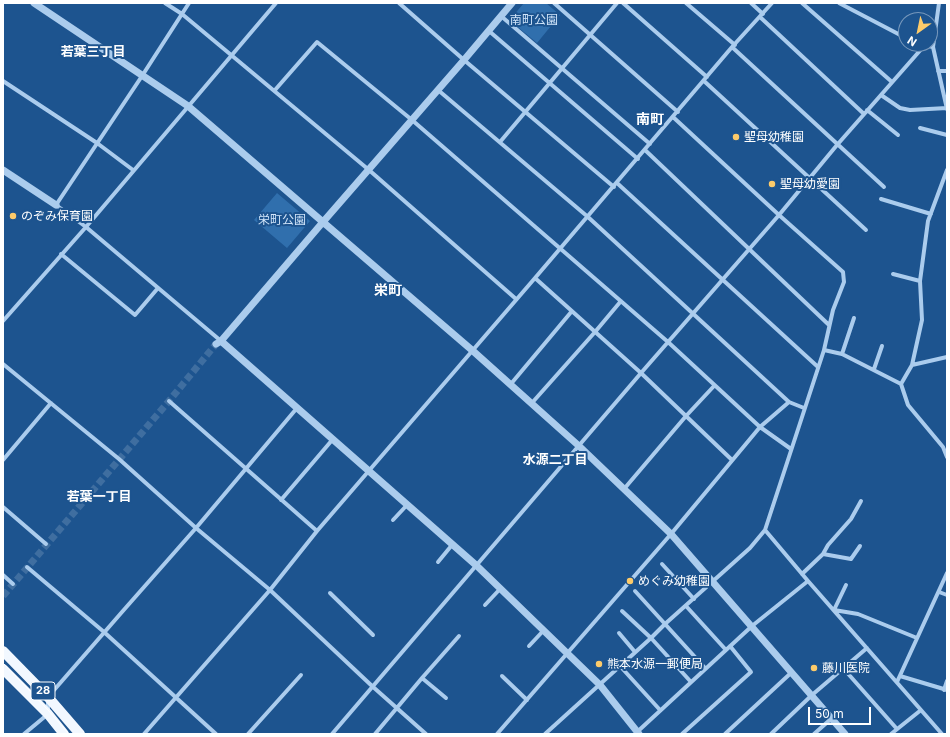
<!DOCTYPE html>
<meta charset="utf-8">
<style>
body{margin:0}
#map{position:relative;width:950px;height:737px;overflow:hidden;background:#1d548f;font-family:Inter,sans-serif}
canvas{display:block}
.frame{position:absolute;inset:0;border:4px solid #fff;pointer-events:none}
.north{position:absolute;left:898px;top:12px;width:40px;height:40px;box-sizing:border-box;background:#1d548f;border:1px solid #7798bc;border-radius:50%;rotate:213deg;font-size:11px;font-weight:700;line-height:16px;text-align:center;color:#fff}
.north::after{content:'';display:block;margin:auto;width:14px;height:18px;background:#fdcb6a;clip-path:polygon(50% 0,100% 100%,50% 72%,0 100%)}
.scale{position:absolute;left:808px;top:707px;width:63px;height:18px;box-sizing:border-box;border:2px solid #fff;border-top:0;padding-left:5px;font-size:12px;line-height:14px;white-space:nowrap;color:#fff;-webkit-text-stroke:3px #1d548f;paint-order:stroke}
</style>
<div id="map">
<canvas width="950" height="737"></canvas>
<div class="frame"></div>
<div class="north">N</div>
<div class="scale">50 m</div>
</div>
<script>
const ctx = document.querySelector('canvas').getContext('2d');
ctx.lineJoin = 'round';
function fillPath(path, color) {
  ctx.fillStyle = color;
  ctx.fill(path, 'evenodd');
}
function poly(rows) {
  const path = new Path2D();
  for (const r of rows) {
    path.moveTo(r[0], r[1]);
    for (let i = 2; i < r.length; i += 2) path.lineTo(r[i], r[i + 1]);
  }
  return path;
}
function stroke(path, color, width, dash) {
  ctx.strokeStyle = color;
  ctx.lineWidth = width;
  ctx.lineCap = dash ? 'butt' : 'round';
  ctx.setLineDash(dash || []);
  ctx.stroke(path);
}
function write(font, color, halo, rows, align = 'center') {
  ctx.font = font + ' Inter,"Noto Sans JP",sans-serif';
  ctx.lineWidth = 4;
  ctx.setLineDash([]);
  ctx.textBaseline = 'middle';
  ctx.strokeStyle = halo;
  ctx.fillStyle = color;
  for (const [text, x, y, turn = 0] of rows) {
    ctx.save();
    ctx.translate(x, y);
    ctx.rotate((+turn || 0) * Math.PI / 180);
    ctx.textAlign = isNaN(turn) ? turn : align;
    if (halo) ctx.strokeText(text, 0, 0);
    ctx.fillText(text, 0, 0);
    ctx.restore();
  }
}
fillPath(poly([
 [524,3,546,3,560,15,537,43,513,23,512,17],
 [277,193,310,221,287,248,254,220]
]), '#306fad');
stroke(poly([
 [3,596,169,401,216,344]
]), '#3f6ea0', 7, [7, 3.5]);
stroke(poly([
 [165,3,182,14,369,170,516,299],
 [189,3,142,76,56,205,86,227,221,341],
 [399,3,464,60,614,187],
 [554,3,678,112],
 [623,3,707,77],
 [686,3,735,45],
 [751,3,763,14],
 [802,3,892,82],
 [839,3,906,38],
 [939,3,933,47,947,109],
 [501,16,650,144],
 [760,17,864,114],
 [489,31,638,159],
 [918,44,933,47],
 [732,47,884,187],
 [938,71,947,71],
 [3,81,97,143,133,170],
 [704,81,866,230],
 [275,90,317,42,412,120,668,342,760,427,791,449],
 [438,90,588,217,789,402,804,408],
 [881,95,900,108,910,110,947,108],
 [867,110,898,135],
 [920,128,947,135],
 [500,142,617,3],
 [645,150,829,325],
 [947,170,928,221,920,281,922,320,912,365,901,384,908,405,943,447,947,457],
 [617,183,818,367],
 [881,199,931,214],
 [61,254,135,315,158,288],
 [893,274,920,281],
 [535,278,732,47,772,3],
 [3,321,86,227,276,3],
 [824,350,842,354,901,384],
 [842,354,854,318],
 [3,364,119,459,196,528,270,590,372,686,426,734],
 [912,365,947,357],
 [874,369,882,346],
 [510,385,572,311],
 [169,401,317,531],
 [531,404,595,332,621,301],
 [3,460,51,403],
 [624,489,686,416,714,386],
 [281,500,333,439],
 [3,507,46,544],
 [393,520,407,505],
 [765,530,808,581,942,734],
 [823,554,828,545,851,519,861,501],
 [438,562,452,545],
 [662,564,694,599],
 [27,567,104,632,216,734],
 [802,574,823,554,851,559,860,546],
 [3,575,13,584],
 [846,585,834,610,858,614,917,638],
 [635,591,705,668],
 [939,592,947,595],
 [330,593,373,635],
 [485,605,500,589],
 [686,606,726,650],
 [622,611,651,638,691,682],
 [619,633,635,652],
 [529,646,544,630],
 [620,666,660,710],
 [843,668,897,729],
 [502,676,527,700],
 [900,676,947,690],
 [422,678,459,636],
 [897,682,947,573],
 [944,690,947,681],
 [636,733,752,626,808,581],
 [24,734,48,714,48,697,122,612,196,528,297,408],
 [144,734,270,590,317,531,535,278,641,373,732,460],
 [248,734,301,675],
 [332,734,641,373,779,215,837,145,924,46],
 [375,734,422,678,446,698],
 [497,734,671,534,760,427,789,402],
 [545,734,651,638,665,624,750,548,765,530,824,350,833,310,844,282,843,272,779,215,673,117],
 [682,734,751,672,730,646],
 [725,734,792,672],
 [771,734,812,695,867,648],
 [814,734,832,718],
 [891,734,921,710]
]), '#abcced', 4);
stroke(poly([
 [34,3,188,106,473,351,579,446,671,534,845,734],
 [3,170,56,205],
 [221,341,477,566,600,685,639,734],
 [216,344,221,341,323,222,464,60,512,3]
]), '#abcced', 7);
stroke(poly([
 [3,651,48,697,80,734],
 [3,669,48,714,64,734]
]), '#f2f8ff', 10);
stroke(poly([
 [3,663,48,710,69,734]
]), '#fff', 1);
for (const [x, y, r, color] of [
 [736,137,4,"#fdcb6a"],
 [772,184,4,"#fdcb6a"],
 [13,216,4,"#fdcb6a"],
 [630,581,4,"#fdcb6a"],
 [599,664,4,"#fdcb6a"],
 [814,668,4,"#fdcb6a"]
]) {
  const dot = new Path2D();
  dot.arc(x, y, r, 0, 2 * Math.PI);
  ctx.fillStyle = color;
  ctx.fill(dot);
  stroke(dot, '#1d548f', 1.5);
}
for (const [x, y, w] of [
 [43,691,24]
]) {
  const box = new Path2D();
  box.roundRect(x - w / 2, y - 9, w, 18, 3);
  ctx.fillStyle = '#1d548f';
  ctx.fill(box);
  stroke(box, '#fff', 1);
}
write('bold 11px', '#fff', null, [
 ["28",43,691]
]);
write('12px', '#d1e5fa', '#1d548f', [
 ["南町公園",534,20],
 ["栄町公園",282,220]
]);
write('12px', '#fff', '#1d548f', [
 ["聖母幼稚園",744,137],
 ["聖母幼愛園",780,184],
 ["のぞみ保育園",21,216],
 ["めぐみ幼稚園",638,581],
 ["熊本水源一郵便局",607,664],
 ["藤川医院",822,668]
], 'left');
write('bold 13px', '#fff', '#1d548f', [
 ["若葉三丁目",93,52],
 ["水源二丁目",555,460],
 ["若葉一丁目",99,497]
]);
write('bold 14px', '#fff', '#1d548f', [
 ["南町",650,120],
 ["栄町",388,291]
]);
</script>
